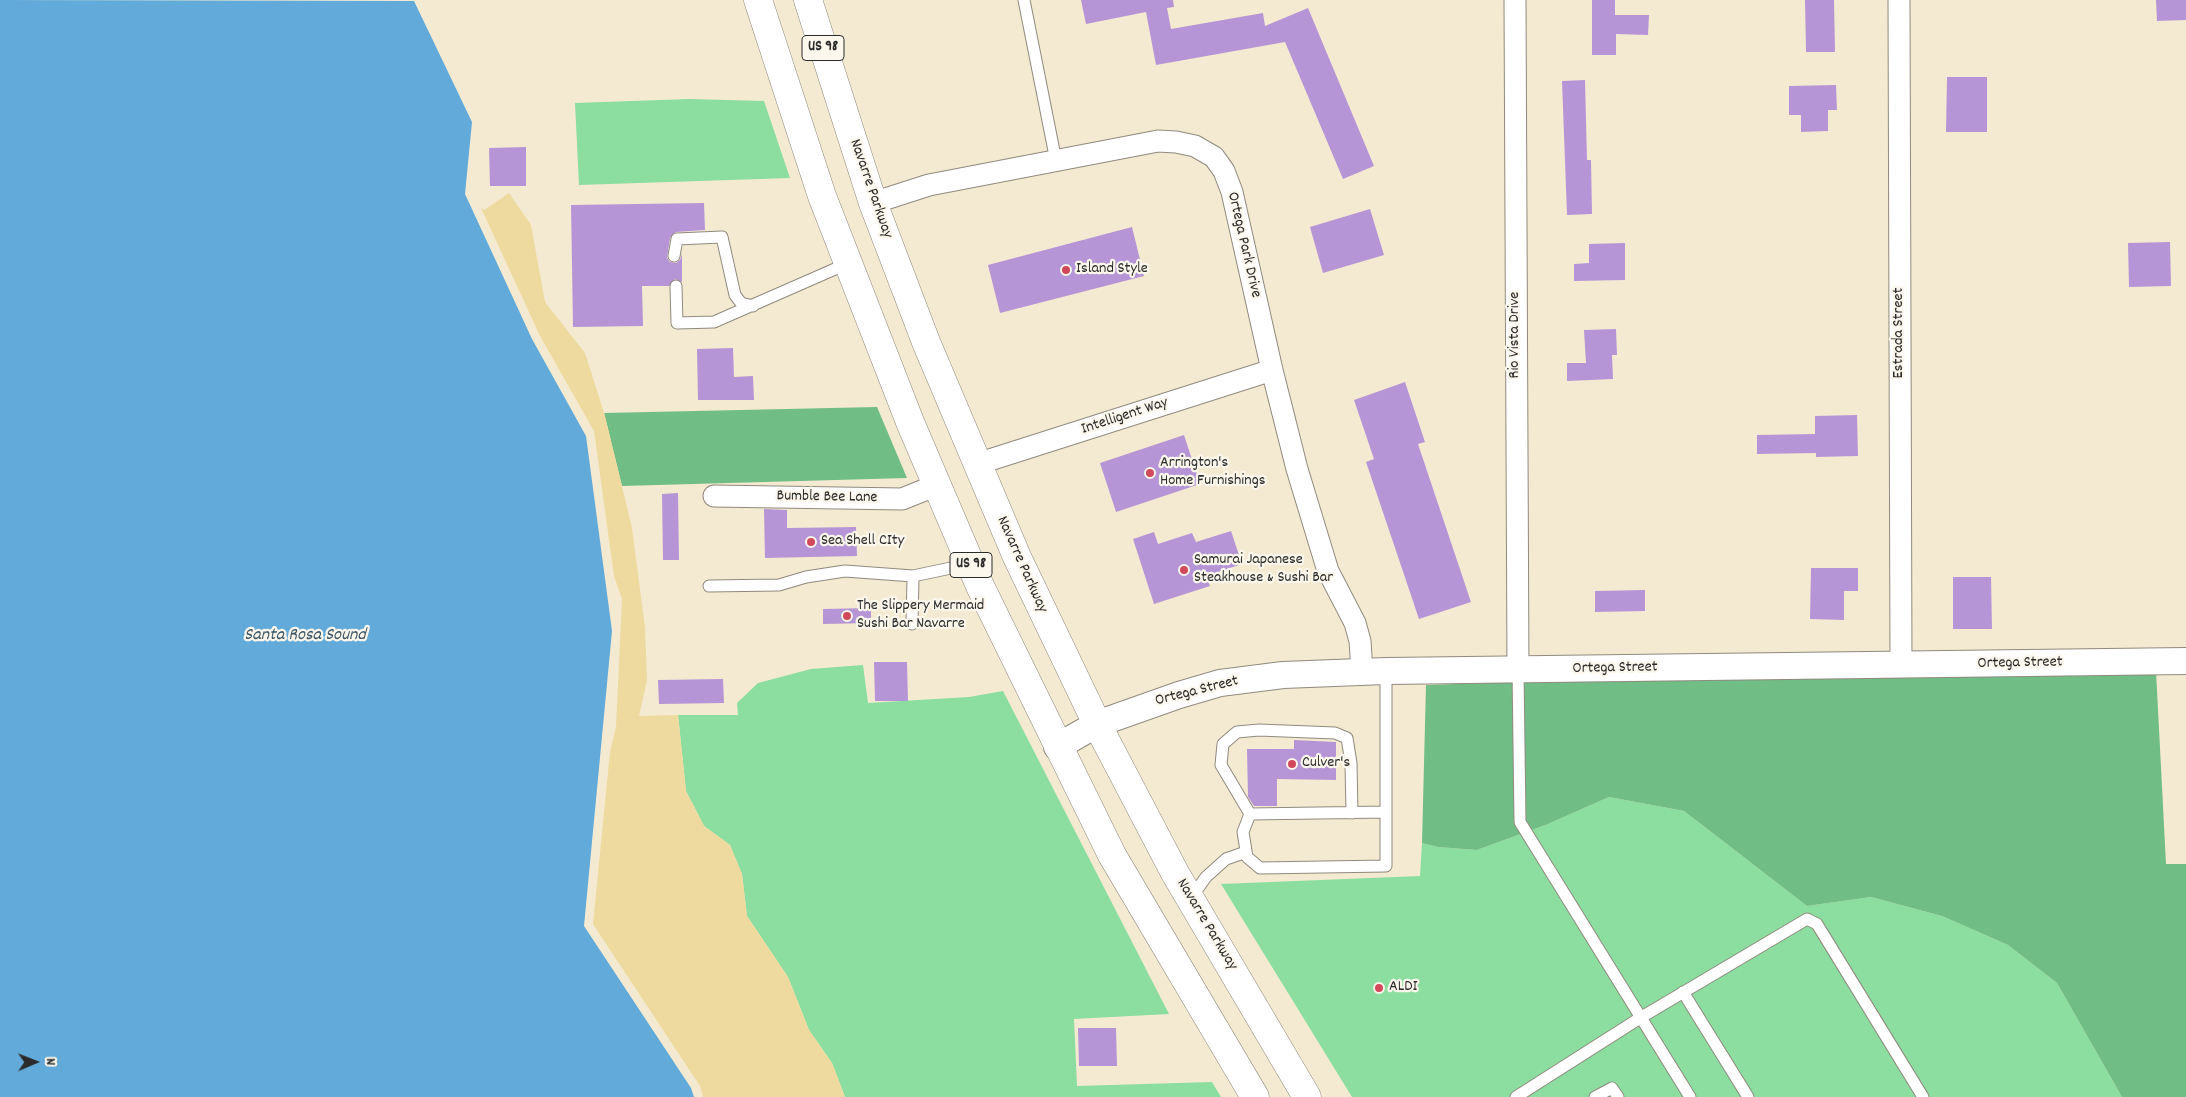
<!DOCTYPE html>
<style>
body{margin:0}
#map{position:relative;width:2186px;height:1097px;overflow:hidden;background:#f4ead2;font-family:Dekko,sans-serif}
canvas{display:block}
.north{position:absolute;left:10px;top:1037px;width:50px;height:50px;-webkit-text-stroke:4px #fbf7ec;paint-order:stroke;rotate:89deg;font-size:14px;font-weight:700;line-height:20px;text-align:center;color:#2b2b2b}
.north::after{content:'';display:block;margin:auto;width:18px;height:22px;background:#2b2b2b;clip-path:polygon(50% 0,100% 100%,50% 72%,0 100%)}
</style>
<div id="map">
<canvas width="2186" height="1097"></canvas>
<div class="north">N</div>
</div>
<script>
const ctx = document.querySelector('canvas').getContext('2d');
ctx.lineJoin = 'round';
function fillPath(path, color) {
  ctx.fillStyle = color;
  ctx.fill(path, 'evenodd');
}
function poly(rows) {
  const path = new Path2D();
  for (const r of rows) {
    path.moveTo(r[0], r[1]);
    for (let i = 2; i < r.length; i += 2) path.lineTo(r[i], r[i + 1]);
  }
  return path;
}
function stroke(path, color, width, dash) {
  ctx.strokeStyle = color;
  ctx.lineWidth = width;
  ctx.lineCap = dash ? 'butt' : 'round';
  ctx.setLineDash(dash || []);
  ctx.stroke(path);
}
function write(font, color, halo, rows, align = 'center') {
  ctx.font = font + ' Dekko,sans-serif';
  ctx.lineWidth = 4.5;
  ctx.setLineDash([]);
  ctx.textBaseline = 'middle';
  ctx.strokeStyle = halo;
  ctx.fillStyle = color;
  for (const [text, x, y, turn = 0] of rows) {
    ctx.save();
    ctx.translate(x, y);
    ctx.rotate((+turn || 0) * Math.PI / 180);
    ctx.textAlign = isNaN(turn) ? turn : align;
    if (halo) ctx.strokeText(text, 0, 0);
    ctx.fillText(text, 0, 0);
    ctx.restore();
  }
}
fillPath(poly([
 [689,99,764,101,790,178,579,185,575,103],
 [863,665,868,703,969,697,1003,691,1169,1014,1074,1019,1077,1086,1212,1082,1221,1097,845,1097,832,1063,809,1030,788,977,747,916,742,874,730,845,704,826,686,791,678,715,738,715,737,703,758,683,811,669],
 [1609,797,1684,811,1807,906,1871,897,1942,916,2008,945,2057,983,2122,1097,1352,1097,1221,884,1420,876,1422,843,1438,847,1477,850,1548,824]
]), '#8bde9f');
fillPath(poly([
 [877,407,907,478,622,486,604,413],
 [2156,671,2166,864,2186,864,2186,1097,2122,1097,2057,983,2008,945,1942,916,1871,897,1807,906,1684,811,1609,797,1548,824,1477,850,1438,847,1422,843,1426,685,1679,677]
]), '#70bd86');
fillPath(poly([
 [509,193,531,225,545,302,585,353,605,416,632,528,645,627,647,680,639,716,678,715,686,791,704,826,730,845,742,874,747,916,788,977,809,1030,832,1063,845,1097,703,1097,700,1086,593,924,610,752,616,727,622,599,614,576,594,431,540,336,481,208,484,210]
]), '#eeda9e');
fillPath(poly([
 [0,0,414,1,472,122,465,194,532,339,586,436,612,631,584,926,691,1088,694,1097,0,1097]
]), '#61aad9');
fillPath(poly([
 [1081,0,1173,0,1174,7,1167,8,1171,29,1263,13,1265,26,1308,8,1374,166,1343,179,1285,42,1156,65,1146,12,1086,24],
 [1592,0,1615,0,1615,15,1649,15,1648,35,1616,34,1616,55,1592,55],
 [1805,0,1834,0,1835,52,1806,52],
 [2156,0,2186,0,2186,20,2157,21],
 [1947,77,1987,77,1987,132,1946,132],
 [1585,80,1587,160,1591,160,1592,214,1567,215,1562,81],
 [1836,85,1837,110,1828,110,1828,131,1801,132,1801,115,1789,115,1789,86],
 [526,147,526,186,490,186,489,148],
 [704,203,705,230,676,232,670,238,667,258,670,262,676,263,680,260,682,254,682,282,675,279,669,286,642,286,643,326,573,327,571,205],
 [1370,209,1384,255,1323,273,1310,227],
 [1132,227,1144,276,1000,313,988,265],
 [2170,242,2171,286,2129,287,2128,243],
 [1625,243,1625,280,1574,281,1574,264,1589,263,1589,244],
 [1616,329,1617,355,1612,355,1613,379,1567,381,1567,363,1586,363,1584,330],
 [733,348,734,377,753,376,754,400,698,400,697,349],
 [1405,382,1425,442,1418,444,1471,602,1419,619,1366,462,1374,459,1354,400],
 [1857,415,1858,456,1816,457,1816,453,1757,454,1757,435,1815,434,1815,416],
 [1184,435,1200,484,1116,512,1100,463],
 [678,493,679,560,663,560,662,494],
 [764,509,787,510,787,528,856,527,857,556,765,558],
 [1231,531,1242,564,1206,576,1210,586,1154,604,1133,539,1154,532,1158,544,1192,533,1196,542],
 [1811,568,1858,568,1858,591,1844,591,1844,620,1810,619],
 [1953,577,1991,577,1992,629,1953,629],
 [1645,590,1645,611,1595,612,1595,591],
 [871,608,871,623,823,624,823,609],
 [874,662,907,662,908,701,875,701],
 [723,679,724,703,659,704,658,680],
 [1294,740,1336,742,1336,780,1277,779,1277,806,1254,806,1248,797,1247,749,1294,749],
 [1078,1028,1116,1028,1117,1066,1079,1066]
]), '#b695d6');
const service = poly([
 [1024,0,1056,161],
 [674,256,677,239,722,237,735,295,741,303,753,306],
 [676,286,677,323,714,322,835,269,848,261],
 [709,586,779,585,806,577,845,571,913,576,970,564],
 [912,624,913,576],
 [1518,670,1520,822,1690,1097],
 [1386,671,1386,866,1260,868,1247,857,1243,832,1250,814,1386,812],
 [1250,814,1221,765,1223,744,1237,732,1259,730,1335,733,1347,738,1351,763,1352,813],
 [1191,898,1206,877,1226,859,1246,852],
 [1683,992,1748,1097],
 [1516,1097,1640,1018,1807,919,1817,924,1923,1097],
 [1595,1097,1612,1088,1618,1097]
]);
const minor = poly([
 [1515,0,1518,670],
 [1899,0,1901,665],
 [873,203,929,185,1158,141,1176,142,1195,146,1214,157,1224,171,1232,192,1272,370,1297,469,1328,571,1355,623,1360,641,1362,672],
 [977,464,1272,370],
 [714,496,902,499,937,485]
]);
const tertiary = poly([
 [1057,747,1097,724,1179,695,1220,683,1283,675,1386,671,2186,661]
]);
const trunk = poly([
 [758,0,822,196,910,422,980,586,1112,855,1255,1097],
 [808,0,873,203,926,342,1017,557,1097,724,1175,873,1307,1097]
]);
stroke(service, '#908a7e', 13);
stroke(minor, '#908a7e', 23);
stroke(tertiary, '#908a7e', 28);
stroke(trunk, '#908a7e', 29);
stroke(service, '#fff', 11);
stroke(minor, '#fff', 21);
stroke(tertiary, '#fff', 26);
stroke(trunk, '#fff', 28);
for (const [x, y, r, color] of [
 [1066,270,5,"#d1495b"],
 [1150,473,5,"#d1495b"],
 [811,542,5,"#d1495b"],
 [1184,570,5,"#d1495b"],
 [847,616,5,"#d1495b"],
 [1292,764,5,"#d1495b"],
 [1379,988,5,"#d1495b"]
]) {
  const dot = new Path2D();
  dot.arc(x, y, r, 0, 2 * Math.PI);
  ctx.fillStyle = color;
  ctx.fill(dot);
  stroke(dot, '#fbf7ec', 2);
}
for (const [x, y, w] of [
 [823,48,42],
 [971,565,42]
]) {
  const box = new Path2D();
  box.roundRect(x - w / 2, y - 12.5, w, 25, 4);
  ctx.fillStyle = '#fbf7ec';
  ctx.fill(box);
  stroke(box, '#2b2b2b', 1);
}
write('bold 15px', '#2b2b2b', null, [
 ["US 98",823,48],
 ["US 98",971,565]
]);
write('16px', '#2b2b2b', '#fbf7ec', [
 ["Navarre Parkway",870,189,71],
 ["Ortega Park Drive",1243,245,77],
 ["Estrada Street",1900,333,-90],
 ["Rio Vista Drive",1516,335,-90],
 ["Intelligent Way",1125,417,-18],
 ["Bumble Bee Lane",827,498,1],
 ["Navarre Parkway",1021,565,66],
 ["Ortega Street",2020,664,-1],
 ["Ortega Street",1615,669,-1],
 ["Ortega Street",1197,692,-14],
 ["Navarre Parkway",1206,925,59]
]);
write('16px', '#2b2b2b', '#fbf7ec', [
 ["Island Style",1076,270],
 ["Arrington's",1160,464],
 ["Home Furnishings",1160,482],
 ["Sea Shell CIty",821,542],
 ["Samurai Japanese",1194,561],
 ["Steakhouse & Sushi Bar",1194,579],
 ["The Slippery Mermaid",857,607],
 ["Sushi Bar Navarre",857,625],
 ["Culver's",1302,764],
 ["ALDI",1389,988]
], 'left');
write('italic 18px', '#3e5768', '#fbf7ec', [
 ["Santa Rosa Sound",305,637]
]);
</script>
